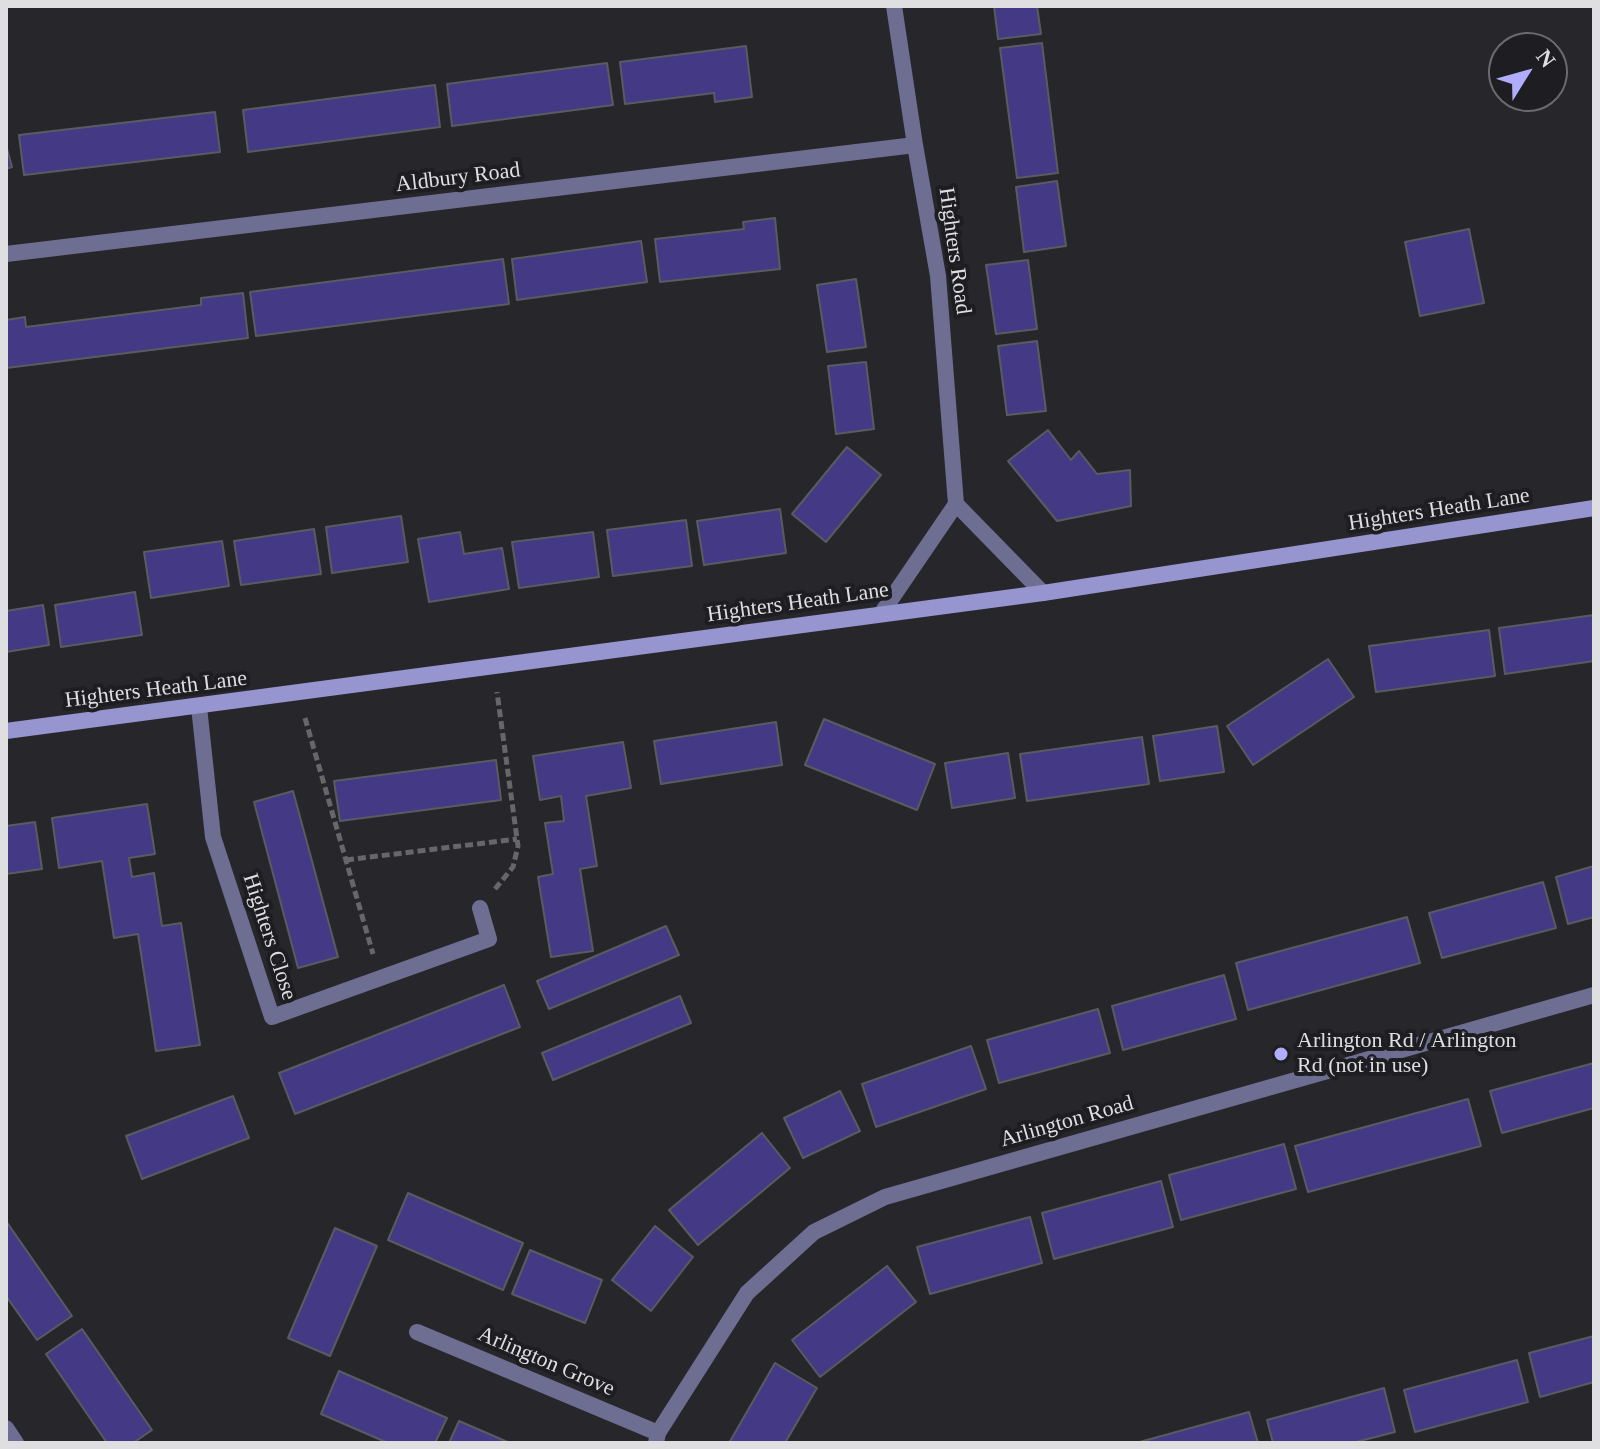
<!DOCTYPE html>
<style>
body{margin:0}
#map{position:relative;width:1600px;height:1449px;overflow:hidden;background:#27272b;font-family:"Times New Roman",serif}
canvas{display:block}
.frame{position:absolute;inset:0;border:8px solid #dfdfe2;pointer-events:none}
.north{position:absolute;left:1488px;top:32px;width:80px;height:80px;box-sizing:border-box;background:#1d1d22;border:2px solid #6b6b6f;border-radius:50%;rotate:53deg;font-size:22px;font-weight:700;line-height:32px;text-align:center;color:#dfdfe2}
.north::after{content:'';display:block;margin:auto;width:28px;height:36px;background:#b0aefa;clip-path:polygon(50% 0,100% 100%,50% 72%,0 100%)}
</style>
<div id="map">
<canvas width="1600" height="1449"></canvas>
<div class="frame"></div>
<div class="north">N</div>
</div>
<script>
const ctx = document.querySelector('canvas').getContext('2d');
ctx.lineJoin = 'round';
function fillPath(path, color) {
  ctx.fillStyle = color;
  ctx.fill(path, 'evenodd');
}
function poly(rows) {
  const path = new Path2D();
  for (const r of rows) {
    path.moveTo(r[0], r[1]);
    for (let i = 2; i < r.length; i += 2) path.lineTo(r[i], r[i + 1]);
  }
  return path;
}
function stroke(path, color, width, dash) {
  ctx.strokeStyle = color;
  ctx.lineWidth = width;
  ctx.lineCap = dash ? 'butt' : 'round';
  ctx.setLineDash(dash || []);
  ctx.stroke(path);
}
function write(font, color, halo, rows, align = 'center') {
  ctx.font = font + ' "Times New Roman",serif';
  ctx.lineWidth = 8;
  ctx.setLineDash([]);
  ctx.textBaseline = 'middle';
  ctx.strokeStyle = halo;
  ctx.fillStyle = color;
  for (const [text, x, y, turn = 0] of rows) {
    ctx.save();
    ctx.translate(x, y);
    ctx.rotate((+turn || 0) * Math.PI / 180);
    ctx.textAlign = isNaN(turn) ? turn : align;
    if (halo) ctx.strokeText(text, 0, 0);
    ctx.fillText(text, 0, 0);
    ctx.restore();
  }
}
const building = poly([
 [994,6,1037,6,1041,34,998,39,994,6],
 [1042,43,1058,173,1017,178,1000,48,1042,43],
 [746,46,752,97,715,102,714,93,625,104,620,62,746,46],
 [607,63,613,105,452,126,447,84,607,63],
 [435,85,440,127,248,152,243,110,435,85],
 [215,112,220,152,24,175,19,135,215,112],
 [6,145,12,167,6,169,6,145],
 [1057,181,1066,246,1024,252,1016,187,1057,181],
 [775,218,780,269,660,282,655,239,744,229,743,222,775,218],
 [1469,229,1484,303,1420,316,1405,242,1469,229],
 [641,241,647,282,517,300,512,259,641,241],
 [503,259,509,304,256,336,250,292,503,259],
 [1028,260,1037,329,996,334,986,265,1028,260],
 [856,279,866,347,827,352,817,285,856,279],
 [243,293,248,338,6,368,6,320,25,317,26,327,201,305,201,298,243,293],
 [1037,341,1046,411,1007,415,998,346,1037,341],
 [866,362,874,429,836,434,828,366,866,362],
 [1048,430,1071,460,1079,451,1097,474,1130,470,1131,506,1057,521,1008,461,1048,430],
 [847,447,881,475,826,542,792,514,847,447],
 [780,509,786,553,704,565,697,521,780,509],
 [401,516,408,562,332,573,326,527,401,516],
 [686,520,692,566,613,576,607,530,686,520],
 [314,529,321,574,241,585,234,541,314,529],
 [460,532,464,554,502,548,509,589,429,602,418,539,460,532],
 [593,532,599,577,519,588,512,542,593,532],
 [222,541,229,586,151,598,144,552,222,541],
 [135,592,142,635,61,647,55,605,135,592],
 [43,605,49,645,6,652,6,611,43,605],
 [1594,615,1594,661,1505,674,1499,628,1594,615],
 [1489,630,1495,676,1376,692,1369,646,1489,630],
 [1328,659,1354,697,1253,765,1227,726,1328,659],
 [824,719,935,764,917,810,805,765,824,719],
 [776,722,782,765,661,784,654,741,776,722],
 [1217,726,1224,772,1160,781,1153,736,1217,726],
 [1142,737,1149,784,1027,801,1020,754,1142,737],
 [623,742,631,788,586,796,597,866,580,869,593,951,551,957,538,877,553,874,545,823,564,821,561,796,540,800,533,756,623,742],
 [1008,753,1015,798,952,808,945,763,1008,753],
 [496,760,501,800,340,821,334,781,496,760],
 [293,791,338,957,298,968,254,802,293,791],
 [147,804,155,854,129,858,132,877,154,873,162,926,181,923,200,1045,156,1051,138,934,114,938,102,861,59,868,52,818,147,804],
 [35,822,42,869,6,874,6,826,35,822],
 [1594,866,1594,917,1568,924,1556,877,1594,866],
 [1543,882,1556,928,1442,958,1429,913,1543,882],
 [1407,917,1420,963,1248,1010,1236,963,1407,917],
 [666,926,679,955,549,1009,537,981,666,926],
 [1224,975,1236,1019,1123,1050,1112,1006,1224,975],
 [504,985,520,1027,295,1114,279,1073,504,985],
 [680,996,691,1023,553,1080,542,1053,680,996],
 [1098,1009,1110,1053,999,1083,987,1040,1098,1009],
 [971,1046,986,1089,876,1127,862,1084,971,1046],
 [1594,1063,1594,1108,1502,1133,1490,1091,1594,1063],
 [840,1091,860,1131,803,1158,784,1118,840,1091],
 [233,1096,249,1138,142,1179,126,1136,233,1096],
 [1468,1099,1481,1146,1308,1192,1295,1146,1468,1099],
 [762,1133,790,1168,698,1245,669,1210,762,1133],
 [1284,1144,1296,1189,1181,1220,1169,1175,1284,1144],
 [1161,1181,1173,1227,1054,1259,1042,1213,1161,1181],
 [408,1193,523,1243,503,1290,388,1240,408,1193],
 [1030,1217,1042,1263,930,1294,917,1247,1030,1217],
 [6,1221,72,1316,37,1340,6,1296,6,1221],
 [655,1226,693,1257,651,1311,612,1280,655,1226],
 [335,1228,377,1246,330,1356,288,1338,335,1228],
 [530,1250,602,1280,585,1323,512,1294,530,1250],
 [887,1266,916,1302,820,1377,792,1340,887,1266],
 [82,1329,152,1430,133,1443,107,1443,46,1354,82,1329],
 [1594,1336,1594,1382,1540,1397,1529,1353,1594,1336],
 [1517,1360,1528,1402,1415,1432,1404,1390,1517,1360],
 [775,1363,817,1388,785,1443,729,1443,775,1363],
 [339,1371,447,1418,435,1443,388,1443,321,1414,339,1371],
 [1384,1388,1395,1432,1352,1443,1273,1443,1267,1420,1384,1388],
 [1249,1412,1258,1443,1136,1443,1249,1412],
 [459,1421,510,1443,449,1443,459,1421]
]);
fillPath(building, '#433985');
stroke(building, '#5a5b60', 2);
stroke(poly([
 [305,718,373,954],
 [346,860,517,839],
 [495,889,513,867,518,846,497,692]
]), '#67676a', 5, [8, 4]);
stroke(poly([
 [894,6,915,145,938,276,956,504,1043,593],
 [6,254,915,145],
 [881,614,956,504],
 [199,707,213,837,272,1017,489,939,480,908],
 [417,1332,658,1433],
 [6,1428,16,1443],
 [656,1443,658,1433,747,1293,814,1232,885,1197,1594,995]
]), '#6e6e92', 16);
stroke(poly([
 [6,731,1043,593,1594,508]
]), '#9695cf', 16);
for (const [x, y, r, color] of [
 [1281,1054,8,"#b0aefa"]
]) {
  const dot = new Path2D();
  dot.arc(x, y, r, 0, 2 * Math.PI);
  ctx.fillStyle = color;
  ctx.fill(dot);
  stroke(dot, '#1d1d22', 3);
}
write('22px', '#dfdfe2', '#1d1d22', [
 ["Aldbury Road",458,178,-7],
 ["Highters Road",954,251,82],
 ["Highters Heath Lane",1439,510,-9],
 ["Highters Heath Lane",798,603,-8],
 ["Highters Heath Lane",156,690,-7],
 ["Highters Close",269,937,72],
 ["Arlington Road",1067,1122,-16],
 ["Arlington Grove",546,1362,23]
]);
write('22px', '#dfdfe2', '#1d1d22', [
 ["Arlington Rd / Arlington",1297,1041],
 ["Rd (not in use)",1297,1066]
], 'left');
</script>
